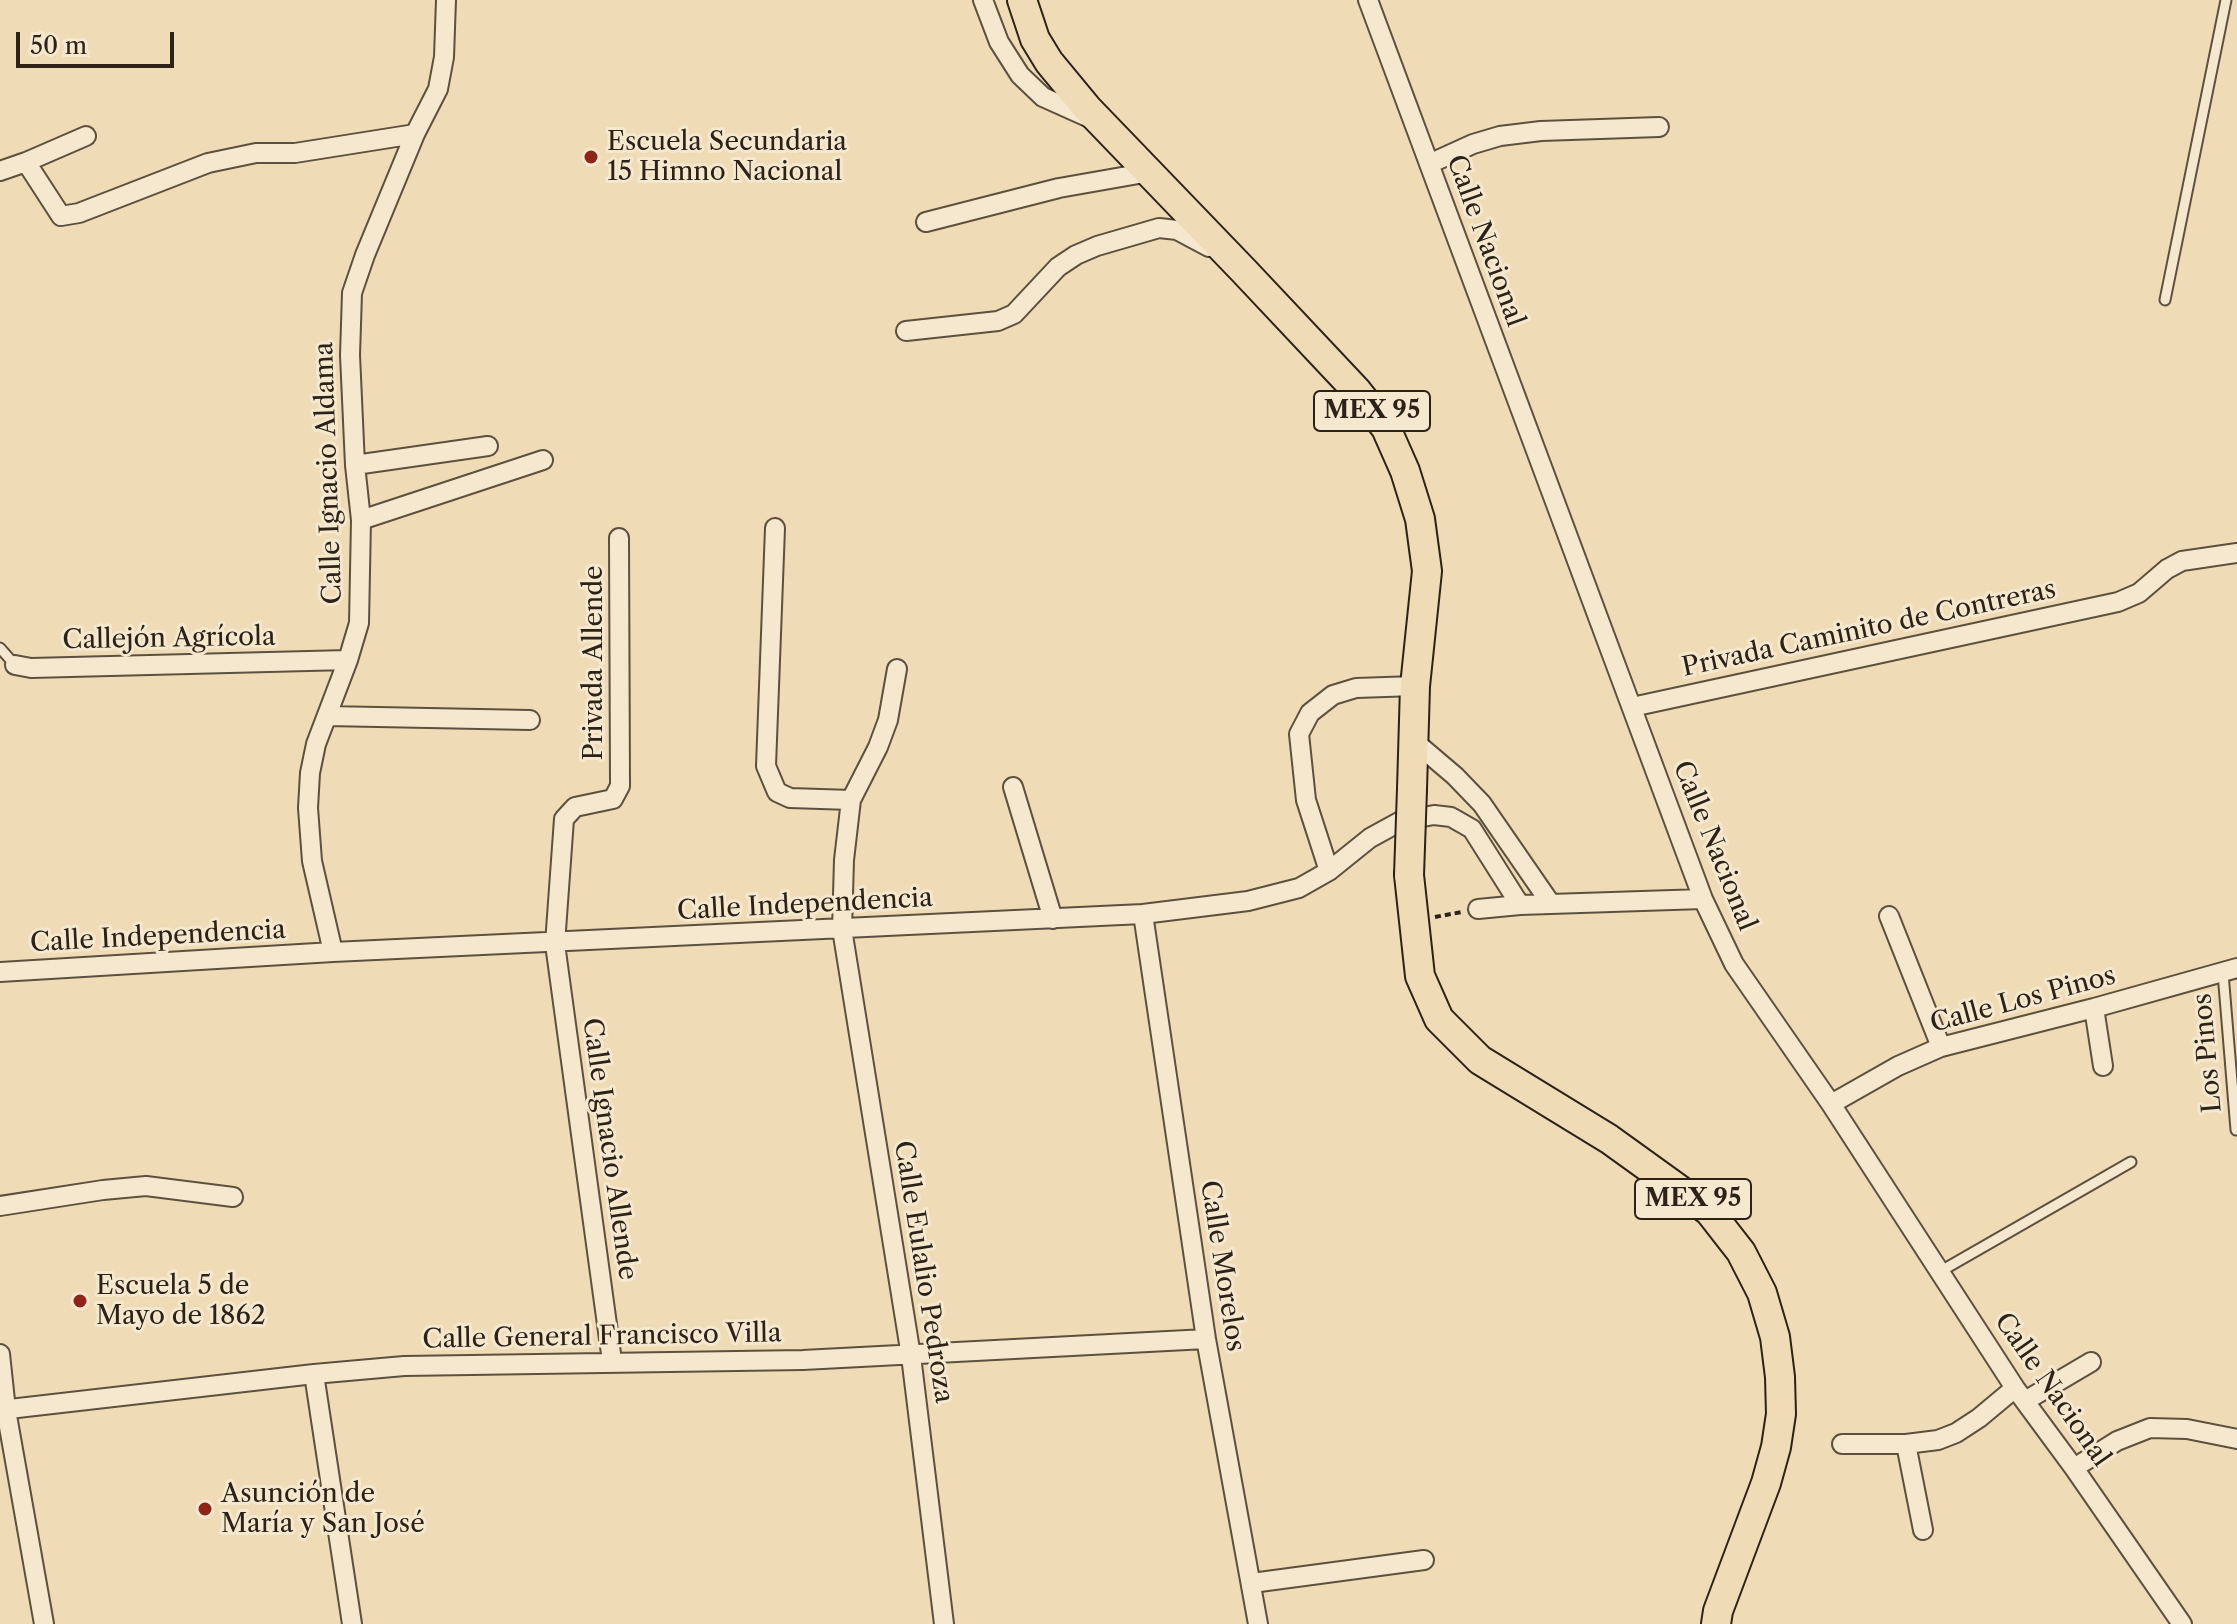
<!DOCTYPE html>
<meta charset="utf-8">
<style>
body{margin:0}
#map{position:relative;width:2237px;height:1624px;overflow:hidden;background:#efdbb5;font-family:"Libre Caslon Text",serif}
canvas{display:block}
.scale{position:absolute;left:16px;top:32px;width:158px;height:36px;box-sizing:border-box;border:4px solid #2c2217;border-top:0;padding-left:10px;font-size:24px;line-height:28px;white-space:nowrap;color:#2c2217;-webkit-text-stroke:6px #f5e8cf;paint-order:stroke}
</style>
<div id="map">
<canvas width="2237" height="1624"></canvas>
<div class="scale">50 m</div>
</div>
<script>
const ctx = document.querySelector('canvas').getContext('2d');
ctx.lineJoin = 'round';
function poly(rows) {
  const path = new Path2D();
  for (const r of rows) {
    path.moveTo(r[0], r[1]);
    for (let i = 2; i < r.length; i += 2) path.lineTo(r[i], r[i + 1]);
  }
  return path;
}
function stroke(path, color, width, dash) {
  ctx.strokeStyle = color;
  ctx.lineWidth = width;
  ctx.lineCap = dash ? 'butt' : 'round';
  ctx.setLineDash(dash || []);
  ctx.stroke(path);
}
function write(font, color, halo, rows, align = 'center') {
  ctx.font = font + ' "Libre Caslon Text",serif';
  ctx.lineWidth = 6;
  ctx.setLineDash([]);
  ctx.textBaseline = 'middle';
  ctx.strokeStyle = halo;
  ctx.fillStyle = color;
  for (const [text, x, y, turn = 0] of rows) {
    ctx.save();
    ctx.translate(x, y);
    ctx.rotate((+turn || 0) * Math.PI / 180);
    ctx.textAlign = isNaN(turn) ? turn : align;
    if (halo) ctx.strokeText(text, 0, 0);
    ctx.fillText(text, 0, 0);
    ctx.restore();
  }
}
const service = poly([
 [2165,300,2226,0],
 [0,648,15,665],
 [2223,973,2236,1130],
 [1941,1271,2131,1162]
]);
const minor = poly([
 [983,0,999,42,1020,75,1043,97,1092,119],
 [1368,0,1703,899,1734,964,1831,1104,2015,1388,2074,1468,2182,1624],
 [26,162,86,136],
 [1429,164,1473,144,1500,136,1541,131,1659,127],
 [0,171,26,162,61,216,79,213,208,163,256,153,295,153,415,134],
 [926,222,1059,188,1150,172],
 [906,331,998,321,1014,314,1058,267,1076,255,1097,246,1159,228,1177,230,1209,247],
 [355,465,488,446],
 [361,520,543,460],
 [775,528,766,766,777,792,790,798,851,800],
 [15,665,31,668,348,660],
 [897,669,888,720,878,747,851,800,844,860,842,929,911,1356,944,1624],
 [1632,707,2118,602,2139,593,2167,569,2182,561,2237,553],
 [327,716,530,720],
 [1415,742,1455,776,1482,804,1551,904],
 [1013,787,1053,919],
 [1329,871,1306,800,1299,734,1310,713,1333,695,1356,688,1415,686],
 [1478,909,1520,905,1703,899],
 [1143,914,1206,1339,1258,1624],
 [1889,916,1941,1047],
 [333,952,312,861,308,808,310,773,316,744,348,660,359,623,361,520,355,465,350,355,352,293,365,255,415,134,438,89,444,57,446,0],
 [0,972,333,952,1143,914,1248,901,1299,888,1329,871,1370,838,1401,821,1434,815,1451,817,1472,829,1520,905],
 [2094,1008,2103,1066],
 [1831,1104,1898,1066,1941,1047,2094,1008,2237,968],
 [0,1206,103,1190,146,1186,233,1197],
 [0,1354,6,1410,44,1624],
 [612,1361,555,944,564,819,575,807,613,799,620,786,619,538],
 [314,1374,352,1624],
 [2025,1401,2091,1362],
 [0,1410,314,1374,404,1366,803,1360,1206,1339],
 [1842,1444,1906,1444,1938,1440,1956,1433,1979,1418,2015,1388],
 [1906,1444,1923,1530],
 [2074,1468,2117,1441,2150,1428,2187,1429,2237,1439],
 [1252,1583,1424,1560]
]);
const primary = poly([
 [1022,0,1035,39,1049,62,1087,108,1244,271,1356,390,1386,428,1405,471,1420,519,1427,571,1415,686,1412,789],
 [1409,875,1420,976,1439,1019,1480,1060,1609,1139,1709,1211,1741,1252,1762,1293,1775,1337,1780,1377,1781,1414,1776,1447,1766,1483,1718,1611,1716,1624]
]);
stroke(service, '#5d503e', 13);
stroke(minor, '#5d503e', 22);
stroke(primary, '#2c2217', 32);
stroke(poly([
 [1435,917,1462,912]
]), '#2c2217', 4, [6, 4]);
stroke(service, '#f5e8cf', 9);
stroke(minor, '#f5e8cf', 18);
stroke(primary, '#efdbb5', 28);
const primaryBridge = poly([
 [1409,875,1412,789]
]);
stroke(primaryBridge, '#2c2217', 32, []);
stroke(primaryBridge, '#efdbb5', 28);
for (const [x, y, r, color] of [
 [591,157,8,"#8f2418"],
 [80,1301,8,"#8f2418"],
 [205,1509,8,"#8f2418"]
]) {
  const dot = new Path2D();
  dot.arc(x, y, r, 0, 2 * Math.PI);
  ctx.fillStyle = color;
  ctx.fill(dot);
  stroke(dot, '#f5e8cf', 3);
}
for (const [x, y, w] of [
 [1372,411,116],
 [1693,1199,116]
]) {
  const box = new Path2D();
  box.roundRect(x - w / 2, y - 20, w, 40, 6);
  ctx.fillStyle = '#f5e8cf';
  ctx.fill(box);
  stroke(box, '#2c2217', 2);
}
write('bold 24px', '#2c2217', null, [
 ["MEX 95",1372,411],
 ["MEX 95",1693,1199]
]);
write('26px', '#2c2217', '#f5e8cf', [
 ["Escuela Secundaria",607,142],
 ["15 Himno Nacional",607,172],
 ["Escuela 5 de",96,1286],
 ["Mayo de 1862",96,1316],
 ["Asunción de",221,1494],
 ["María y San José",221,1524]
], 'left');
write('26px', '#2c2217', '#f5e8cf', [
 ["Calle Nacional",1485,241,70],
 ["Calle Ignacio Aldama",329,473,-92],
 ["Privada Caminito de Contreras",1869,629,-12],
 ["Callejón Agrícola",169,639,-1],
 ["Privada Allende",594,663,-90],
 ["Calle Nacional",1714,846,68],
 ["Calle Independencia",805,905,-3],
 ["Calle Independencia",158,937,-3],
 ["Calle Los Pinos",2023,1000,-15],
 ["Los Pinos",2208,1053,-95],
 ["Calle Ignacio Allende",609,1149,82],
 ["Calle Morelos",1222,1266,81],
 ["Calle Eulalio Pedroza",923,1272,81],
 ["Calle General Francisco Villa",602,1337,-1],
 ["Calle Nacional",2052,1390,55]
]);
</script>
